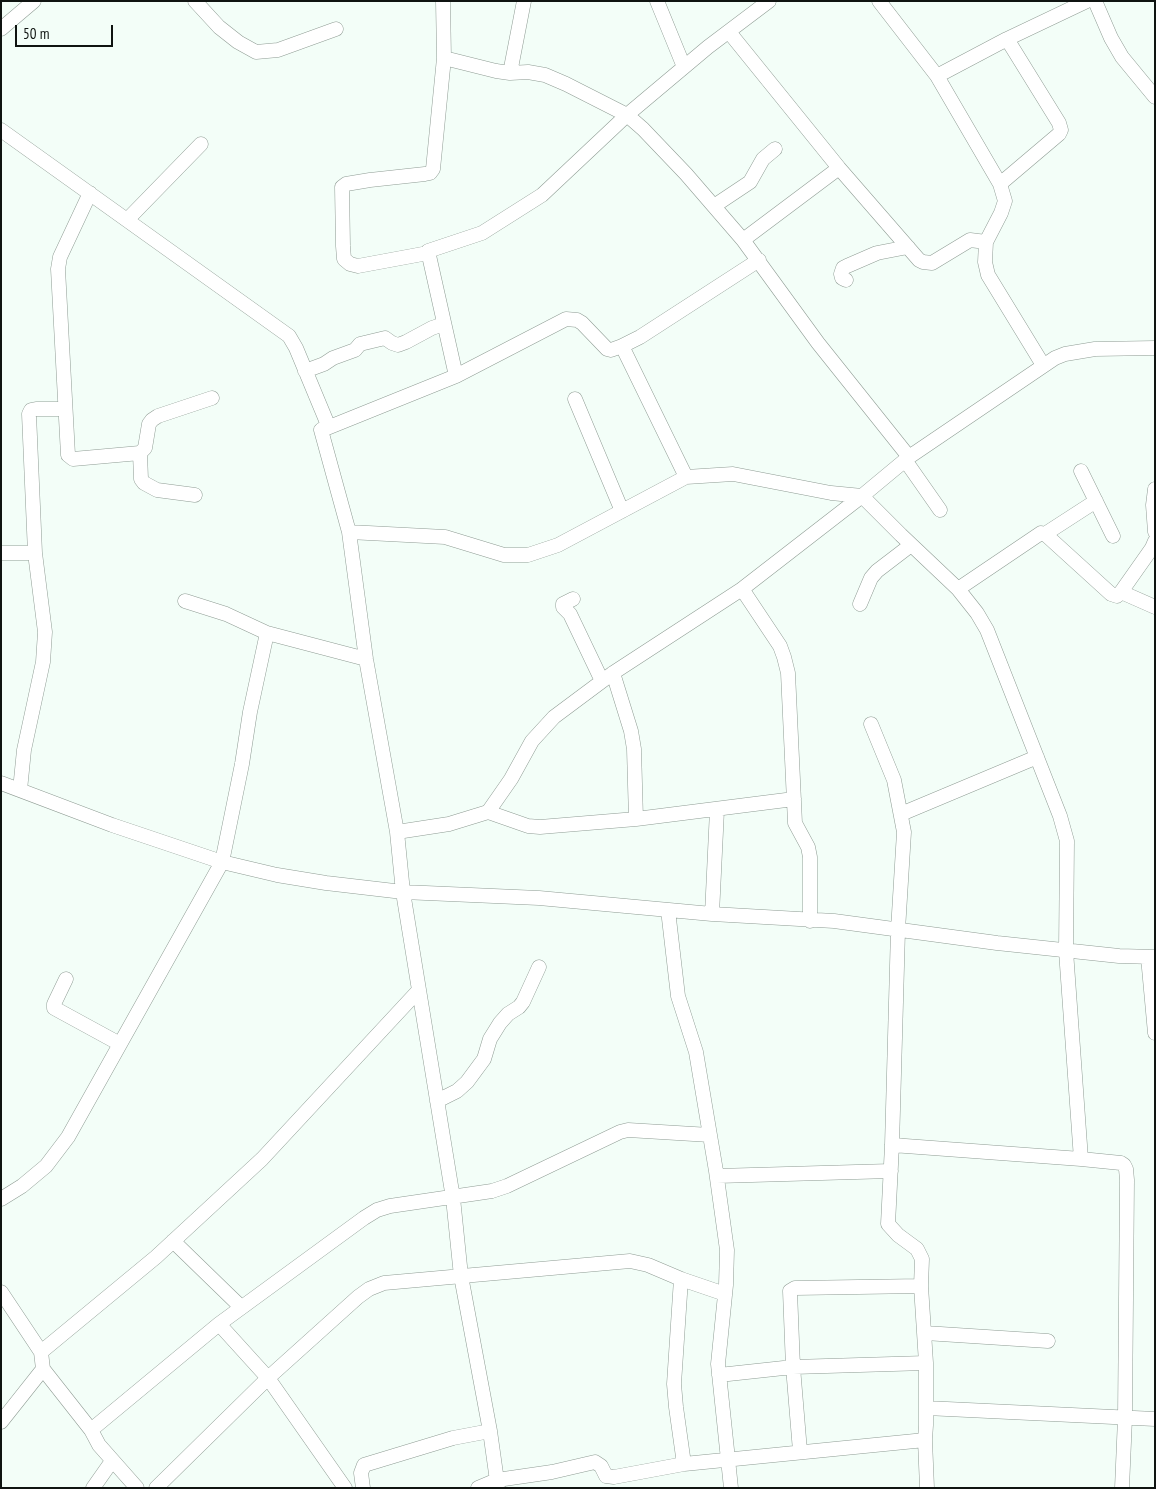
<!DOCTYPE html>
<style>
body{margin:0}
#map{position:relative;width:1156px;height:1489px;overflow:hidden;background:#f3fef8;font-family:"PT Sans Narrow",sans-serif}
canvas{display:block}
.frame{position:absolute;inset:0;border:2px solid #0f1411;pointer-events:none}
.scale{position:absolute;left:15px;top:25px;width:98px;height:22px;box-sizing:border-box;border:2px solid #0f1411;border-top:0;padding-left:6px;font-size:15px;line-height:18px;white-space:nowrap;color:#0f1411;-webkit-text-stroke:4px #f3fef8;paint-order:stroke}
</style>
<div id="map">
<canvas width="1156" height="1489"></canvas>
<div class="frame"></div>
<div class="scale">50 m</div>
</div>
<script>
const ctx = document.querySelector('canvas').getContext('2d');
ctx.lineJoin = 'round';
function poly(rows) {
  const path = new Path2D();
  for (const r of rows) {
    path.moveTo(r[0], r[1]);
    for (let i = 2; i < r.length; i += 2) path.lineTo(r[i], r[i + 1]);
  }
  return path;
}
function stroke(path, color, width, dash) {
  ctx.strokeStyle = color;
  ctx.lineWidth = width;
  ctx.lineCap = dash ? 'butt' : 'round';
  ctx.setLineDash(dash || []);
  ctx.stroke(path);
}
const minor = poly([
 [195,1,219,27,238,42,256,52,278,50,336,29],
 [443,1,444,58,496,71,510,73,528,72,545,75,566,84,627,115,643,129,686,174,743,240,818,343,909,457],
 [657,1,684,67],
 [879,1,937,76,1000,184,1005,201,1001,213,986,242,985,262,988,275,1043,365],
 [1095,1,1111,38,1122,57,1155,97],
 [1,29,34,1],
 [729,32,839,168,919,260,923,262,932,263,970,240,986,242],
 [510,73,524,1],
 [937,76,1007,39,1087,1],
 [1,130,289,336,296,348,328,425,321,430,349,532,366,659,397,832,403,892,453,1198,461,1276,490,1431,498,1488],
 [1000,184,1059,134,1061,130,1059,123,1007,39],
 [90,193,60,257,58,269,68,455,73,459,140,453,145,448,149,424,152,420,158,416,212,398],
 [714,206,750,182,763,159,775,149],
 [127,220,201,144],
 [743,240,839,168],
 [428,253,358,266,350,264,344,259,343,246,342,187,346,184,370,180,425,174,430,173,433,169,444,58],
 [846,280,842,278,841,274,843,268,847,266,877,253,908,247],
 [622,346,686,477],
 [305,371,324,364,333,358,355,350,360,344,385,338,392,343,398,345,406,342,432,328,444,324],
 [456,376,428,251,482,233,542,195,627,115,708,47,769,1],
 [575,399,622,511],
 [322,430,456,376,566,319,577,320,582,323,607,349,611,350,622,346,640,337,759,260],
 [140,453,141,479,144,483,157,490,195,495],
 [905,460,940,510],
 [1081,471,1113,536],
 [1155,489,1153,505,1155,532],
 [349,532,445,537,504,555,528,555,558,545,686,477,733,474,831,493,862,496,909,457,1055,358,1065,354,1095,349,1155,348],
 [1045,534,1096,501],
 [1,553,35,553],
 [742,589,780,646,784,657,788,673,795,823,808,847,810,857,810,921],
 [958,589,1041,533,1045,534,1111,594,1117,596,1121,592,1152,548,1155,541],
 [1121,592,1155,607],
 [573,599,563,604,563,607,570,614,602,681],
 [185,601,226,614,267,633,366,659],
 [860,604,871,578,877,571,911,545],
 [613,673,631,731,634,749,636,819],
 [871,724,894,780,904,832,898,930,892,1145,888,1224,898,1235,917,1249,922,1259,921,1286,926,1363,926,1425,925,1440,927,1488],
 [1,783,112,825,222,862,277,875,326,883,403,892,539,898,712,914,834,921,997,943,1119,956,1155,957],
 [20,790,24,750,43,662,45,632,35,553,29,414,31,410,36,409,65,409],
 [488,812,528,826,540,827,636,819,794,799],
 [901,814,1037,757],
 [397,832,449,824,488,812,511,779,532,741,554,717,613,673,742,589,862,496,901,535,958,589,977,613,987,630,1060,816,1067,841,1066,951,1081,1159],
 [668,910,678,996,696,1052,716,1171,727,1250,726,1285,718,1364,731,1488],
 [712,914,717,810],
 [1148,957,1155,1033],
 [66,979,54,1004,54,1008,120,1044],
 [437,1101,457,1091,467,1082,484,1059,490,1039,500,1023,508,1014,519,1007,523,1002,539,967],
 [892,1145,1081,1159,1121,1163,1124,1165,1126,1169,1127,1180,1125,1418,1122,1488],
 [717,1176,891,1171],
 [1,1199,22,1186,46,1166,68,1137,222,862,242,764,250,712,267,633],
 [173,1241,241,1307],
 [681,1279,674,1384,676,1407,684,1464],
 [1,1292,41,1352,43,1369,91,1430,99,1445,137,1488],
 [219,1324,268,1378,345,1488],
 [925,1333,1048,1341],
 [41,1352,156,1257,262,1159,419,990],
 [719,1375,793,1367,926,1363],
 [926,1408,1155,1419],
 [1,1422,43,1369],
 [91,1430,219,1324,364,1218,377,1210,390,1206,492,1191,507,1186,620,1132,628,1130,710,1135],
 [800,1451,793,1367,790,1291,795,1288,921,1286],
 [93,1488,112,1461],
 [156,1488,268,1378,358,1297,369,1289,384,1283,630,1261,648,1265,681,1279,725,1294],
 [363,1488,361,1473,364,1465,453,1438,490,1431],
 [478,1488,497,1480,552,1472,595,1462,601,1466,606,1476,614,1477,684,1464,925,1440]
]);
stroke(minor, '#8f9c94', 15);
stroke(minor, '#fff', 14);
</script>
